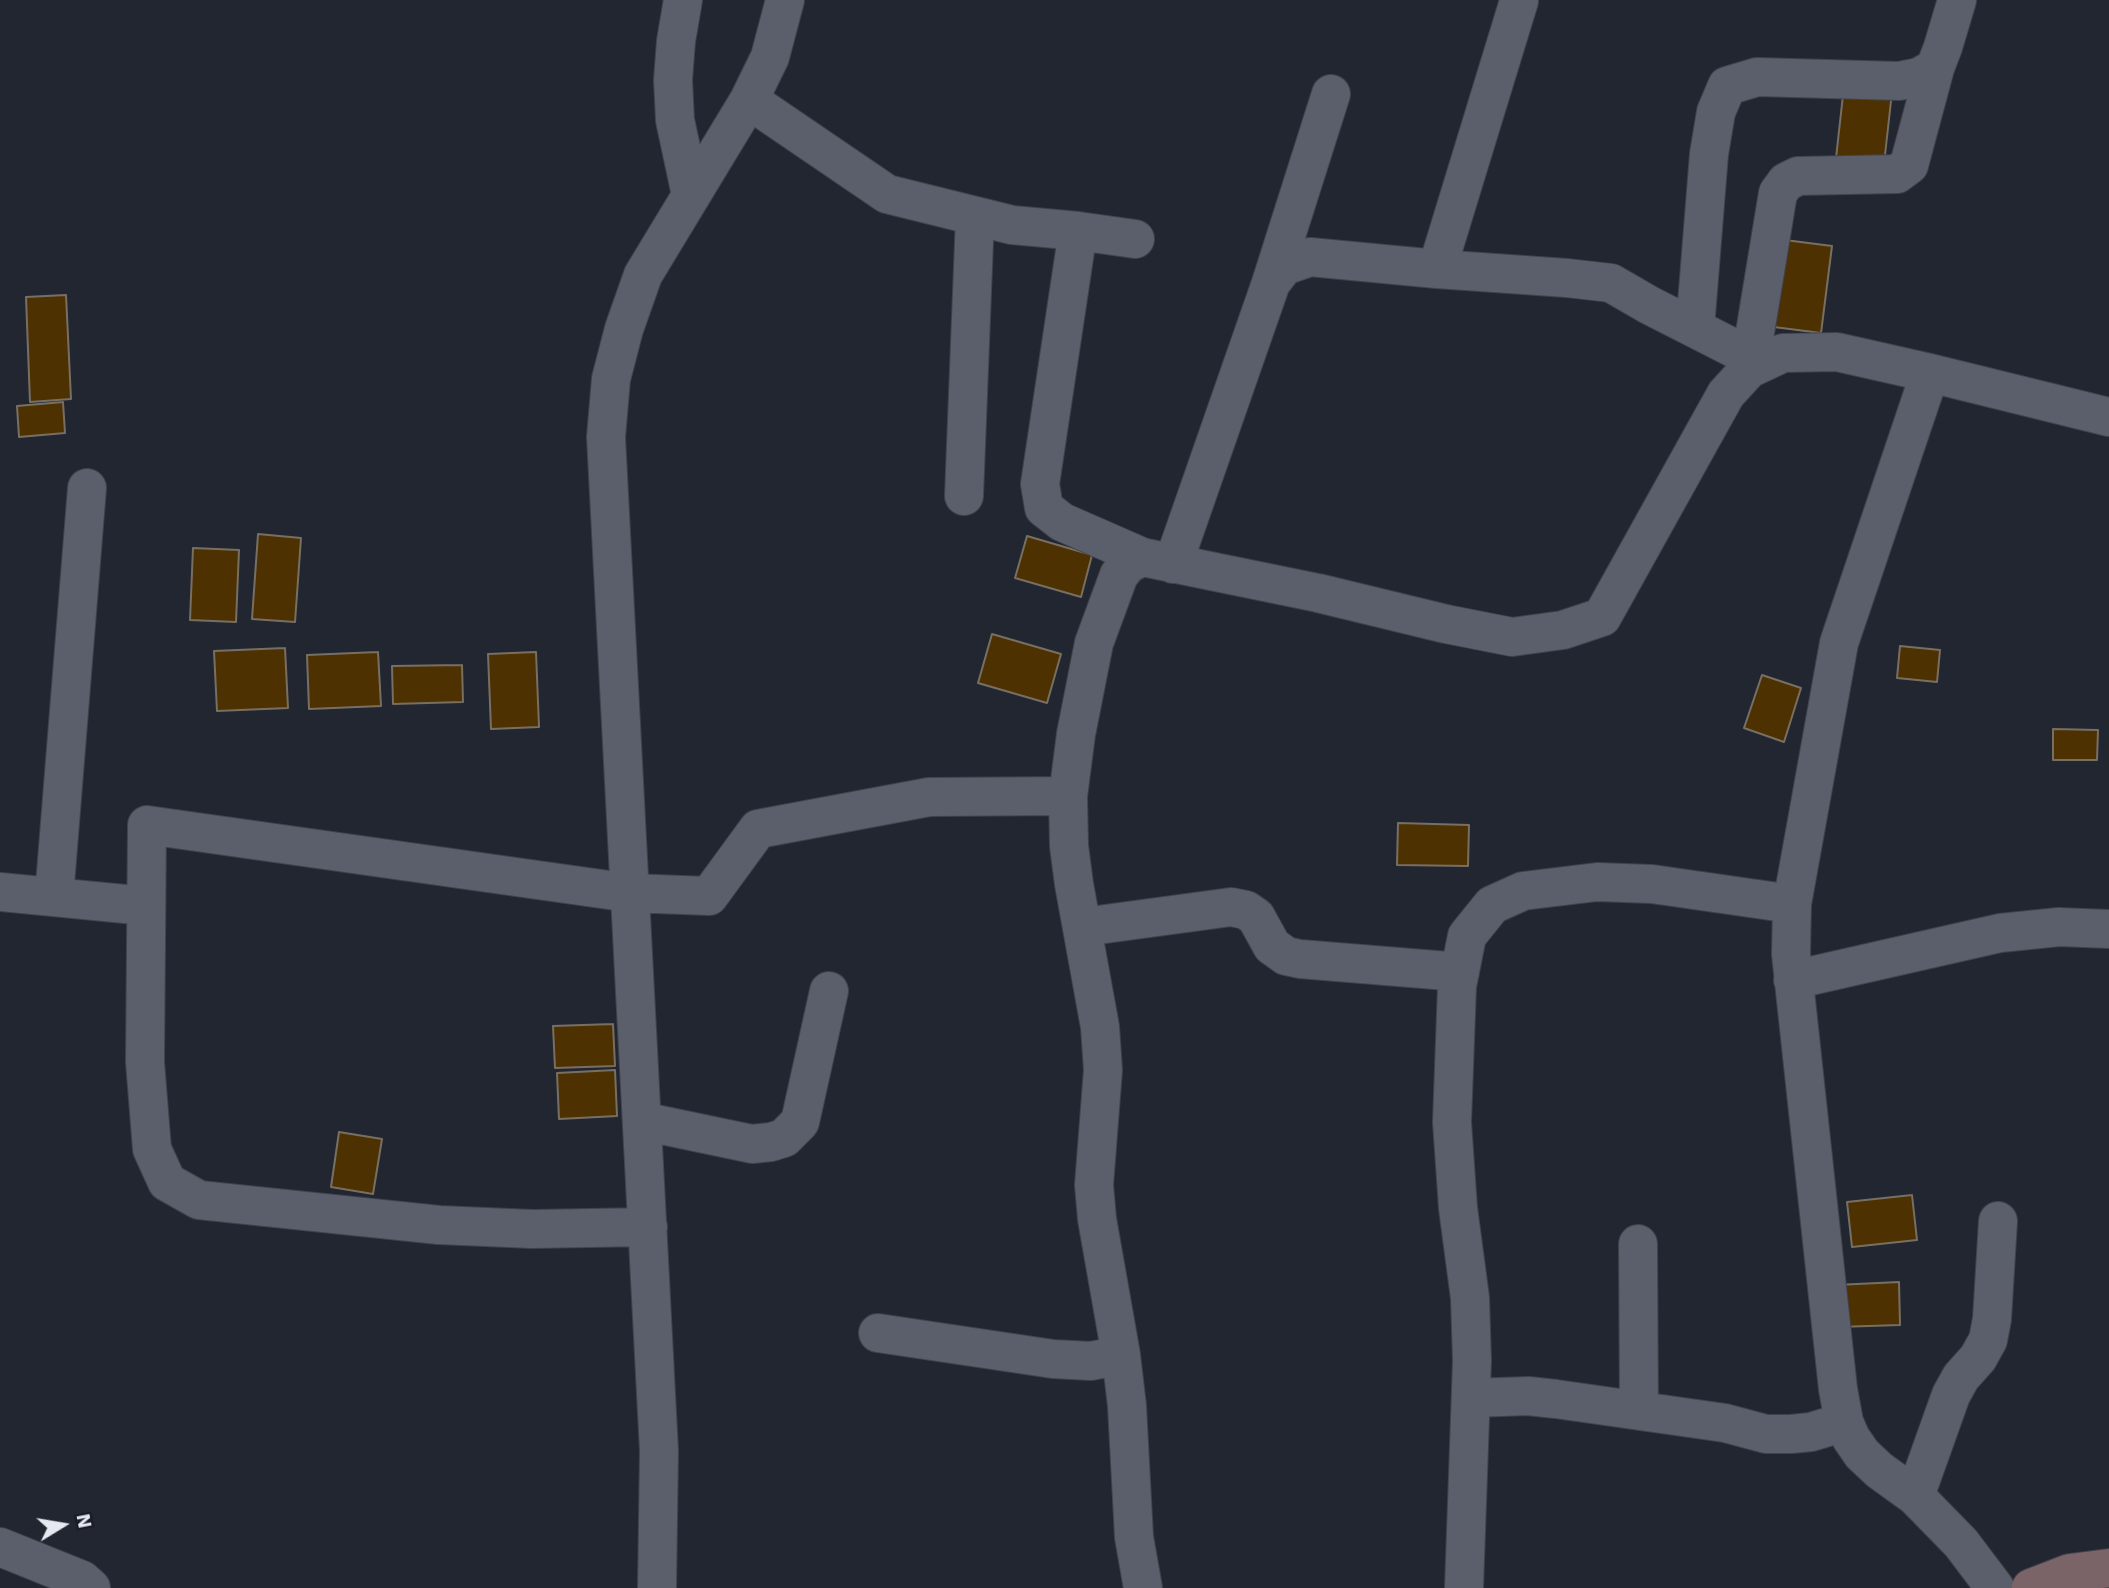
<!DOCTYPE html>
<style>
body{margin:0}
#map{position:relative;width:2109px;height:1588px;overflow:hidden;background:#222631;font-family:"Work Sans",sans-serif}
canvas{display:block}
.north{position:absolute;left:28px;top:1490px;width:70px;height:70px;-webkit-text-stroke:5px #191c27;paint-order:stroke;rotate:79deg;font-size:19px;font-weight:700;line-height:28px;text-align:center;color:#e6e9f0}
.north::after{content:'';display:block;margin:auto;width:24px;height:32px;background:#e6e9f0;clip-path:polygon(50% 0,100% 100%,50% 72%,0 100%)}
</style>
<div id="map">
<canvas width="2109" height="1588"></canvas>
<div class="north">N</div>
</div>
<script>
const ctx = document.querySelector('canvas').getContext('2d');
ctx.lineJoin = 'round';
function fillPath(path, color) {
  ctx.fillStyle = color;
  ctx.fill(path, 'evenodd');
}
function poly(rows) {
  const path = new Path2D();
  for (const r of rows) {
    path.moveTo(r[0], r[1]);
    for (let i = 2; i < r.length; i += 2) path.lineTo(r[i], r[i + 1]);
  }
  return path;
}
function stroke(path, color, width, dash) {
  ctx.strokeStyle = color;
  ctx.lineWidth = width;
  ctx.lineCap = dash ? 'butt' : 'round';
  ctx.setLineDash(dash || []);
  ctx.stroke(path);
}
const building = poly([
 [1844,86,1892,92,1884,164,1836,158,1844,86],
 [1785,240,1832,246,1821,333,1774,327,1785,240],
 [66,295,71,399,30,402,26,297,66,295],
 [63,402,65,433,19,437,17,406,63,402],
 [258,534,301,538,295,622,252,619,258,534],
 [1027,536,1092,555,1081,597,1015,578,1027,536],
 [193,548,239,550,236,622,190,620,193,548],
 [992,634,1061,654,1047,703,978,683,992,634],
 [1900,646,1940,650,1937,682,1897,678,1900,646],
 [285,648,288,708,217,711,214,651,285,648],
 [378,652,381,706,309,709,307,655,378,652],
 [536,652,539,727,491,729,488,654,536,652],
 [462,665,463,702,393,704,392,666,462,665],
 [1762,675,1801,688,1784,742,1744,728,1762,675],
 [2053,729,2098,730,2097,760,2053,760,2053,729],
 [1398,823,1469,825,1468,866,1397,865,1398,823],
 [613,1024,615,1066,555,1068,553,1026,613,1024],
 [615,1070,617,1116,559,1119,557,1073,615,1070],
 [339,1132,382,1139,373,1194,331,1187,339,1132],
 [1912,1195,1917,1240,1852,1247,1847,1202,1912,1195],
 [1899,1282,1900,1325,1837,1327,1836,1285,1899,1282]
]);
fillPath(building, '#4d3100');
stroke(building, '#786f63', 2);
const minor = poly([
 [683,0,676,41,673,80,675,120,691,195],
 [749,100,887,194,1012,225,1078,231,1135,239],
 [1078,231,1040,484,1044,508,1062,522,1142,557],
 [1437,269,1519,1],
 [1271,283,1331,94],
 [1695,328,1709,154,1716,112,1727,86,1757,77,1899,81,1919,77,1935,68,1943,47,1957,0],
 [1749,369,1778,193,1786,182,1798,176,1897,174,1909,165,1935,68],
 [1930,373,1839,643,1792,904,1791,954,1838,1389,1844,1422,1851,1438,1862,1454,1879,1470,1915,1496,1961,1543,1995,1588],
 [964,496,975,216],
 [1173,564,1271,283,1284,266,1310,257,1437,269,1567,278,1611,283,1649,305,1751,357],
 [0,892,146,906],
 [54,897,87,488],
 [1083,927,1231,907,1246,910,1256,917,1272,946,1286,956,1300,959,1460,972],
 [1793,980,2000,933,2059,927,2109,929],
 [642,1121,752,1144,771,1142,784,1138,800,1122,829,991],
 [648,1227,532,1229,439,1225,199,1200,167,1182,152,1149,145,1062,147,825,630,893,709,896,758,829,929,797,1068,796],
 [1638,1244,1639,1411],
 [878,1333,1053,1359,1091,1361,1121,1355],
 [1471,1398,1528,1396,1556,1399,1725,1423,1766,1434,1791,1434,1811,1432,1844,1422],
 [1915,1496,1951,1395,1961,1377,1978,1358,1988,1340,1992,1319,1998,1221],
 [0,1547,82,1580,91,1588],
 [657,1588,659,1451,606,437,611,379,624,329,643,275,749,100,770,57,785,0],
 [1143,1588,1134,1537,1127,1406,1121,1355,1097,1219,1094,1185,1103,1070,1100,1027,1074,884,1069,846,1068,796,1076,734,1094,643,1119,575,1128,564,1142,557,1318,593,1446,624,1512,637,1563,630,1602,617,1726,394,1749,369,1783,353,1837,352,1930,373,2109,417],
 [1464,1588,1472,1361,1470,1298,1458,1208,1452,1122,1457,986,1467,936,1492,905,1523,891,1597,882,1652,884,1792,904]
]);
const secondary = poly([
 [2031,1588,2070,1573,2109,1568]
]);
stroke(minor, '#40434c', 40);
stroke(secondary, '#40434c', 40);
stroke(minor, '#5b5f6c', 38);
stroke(secondary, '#7a6467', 38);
</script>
